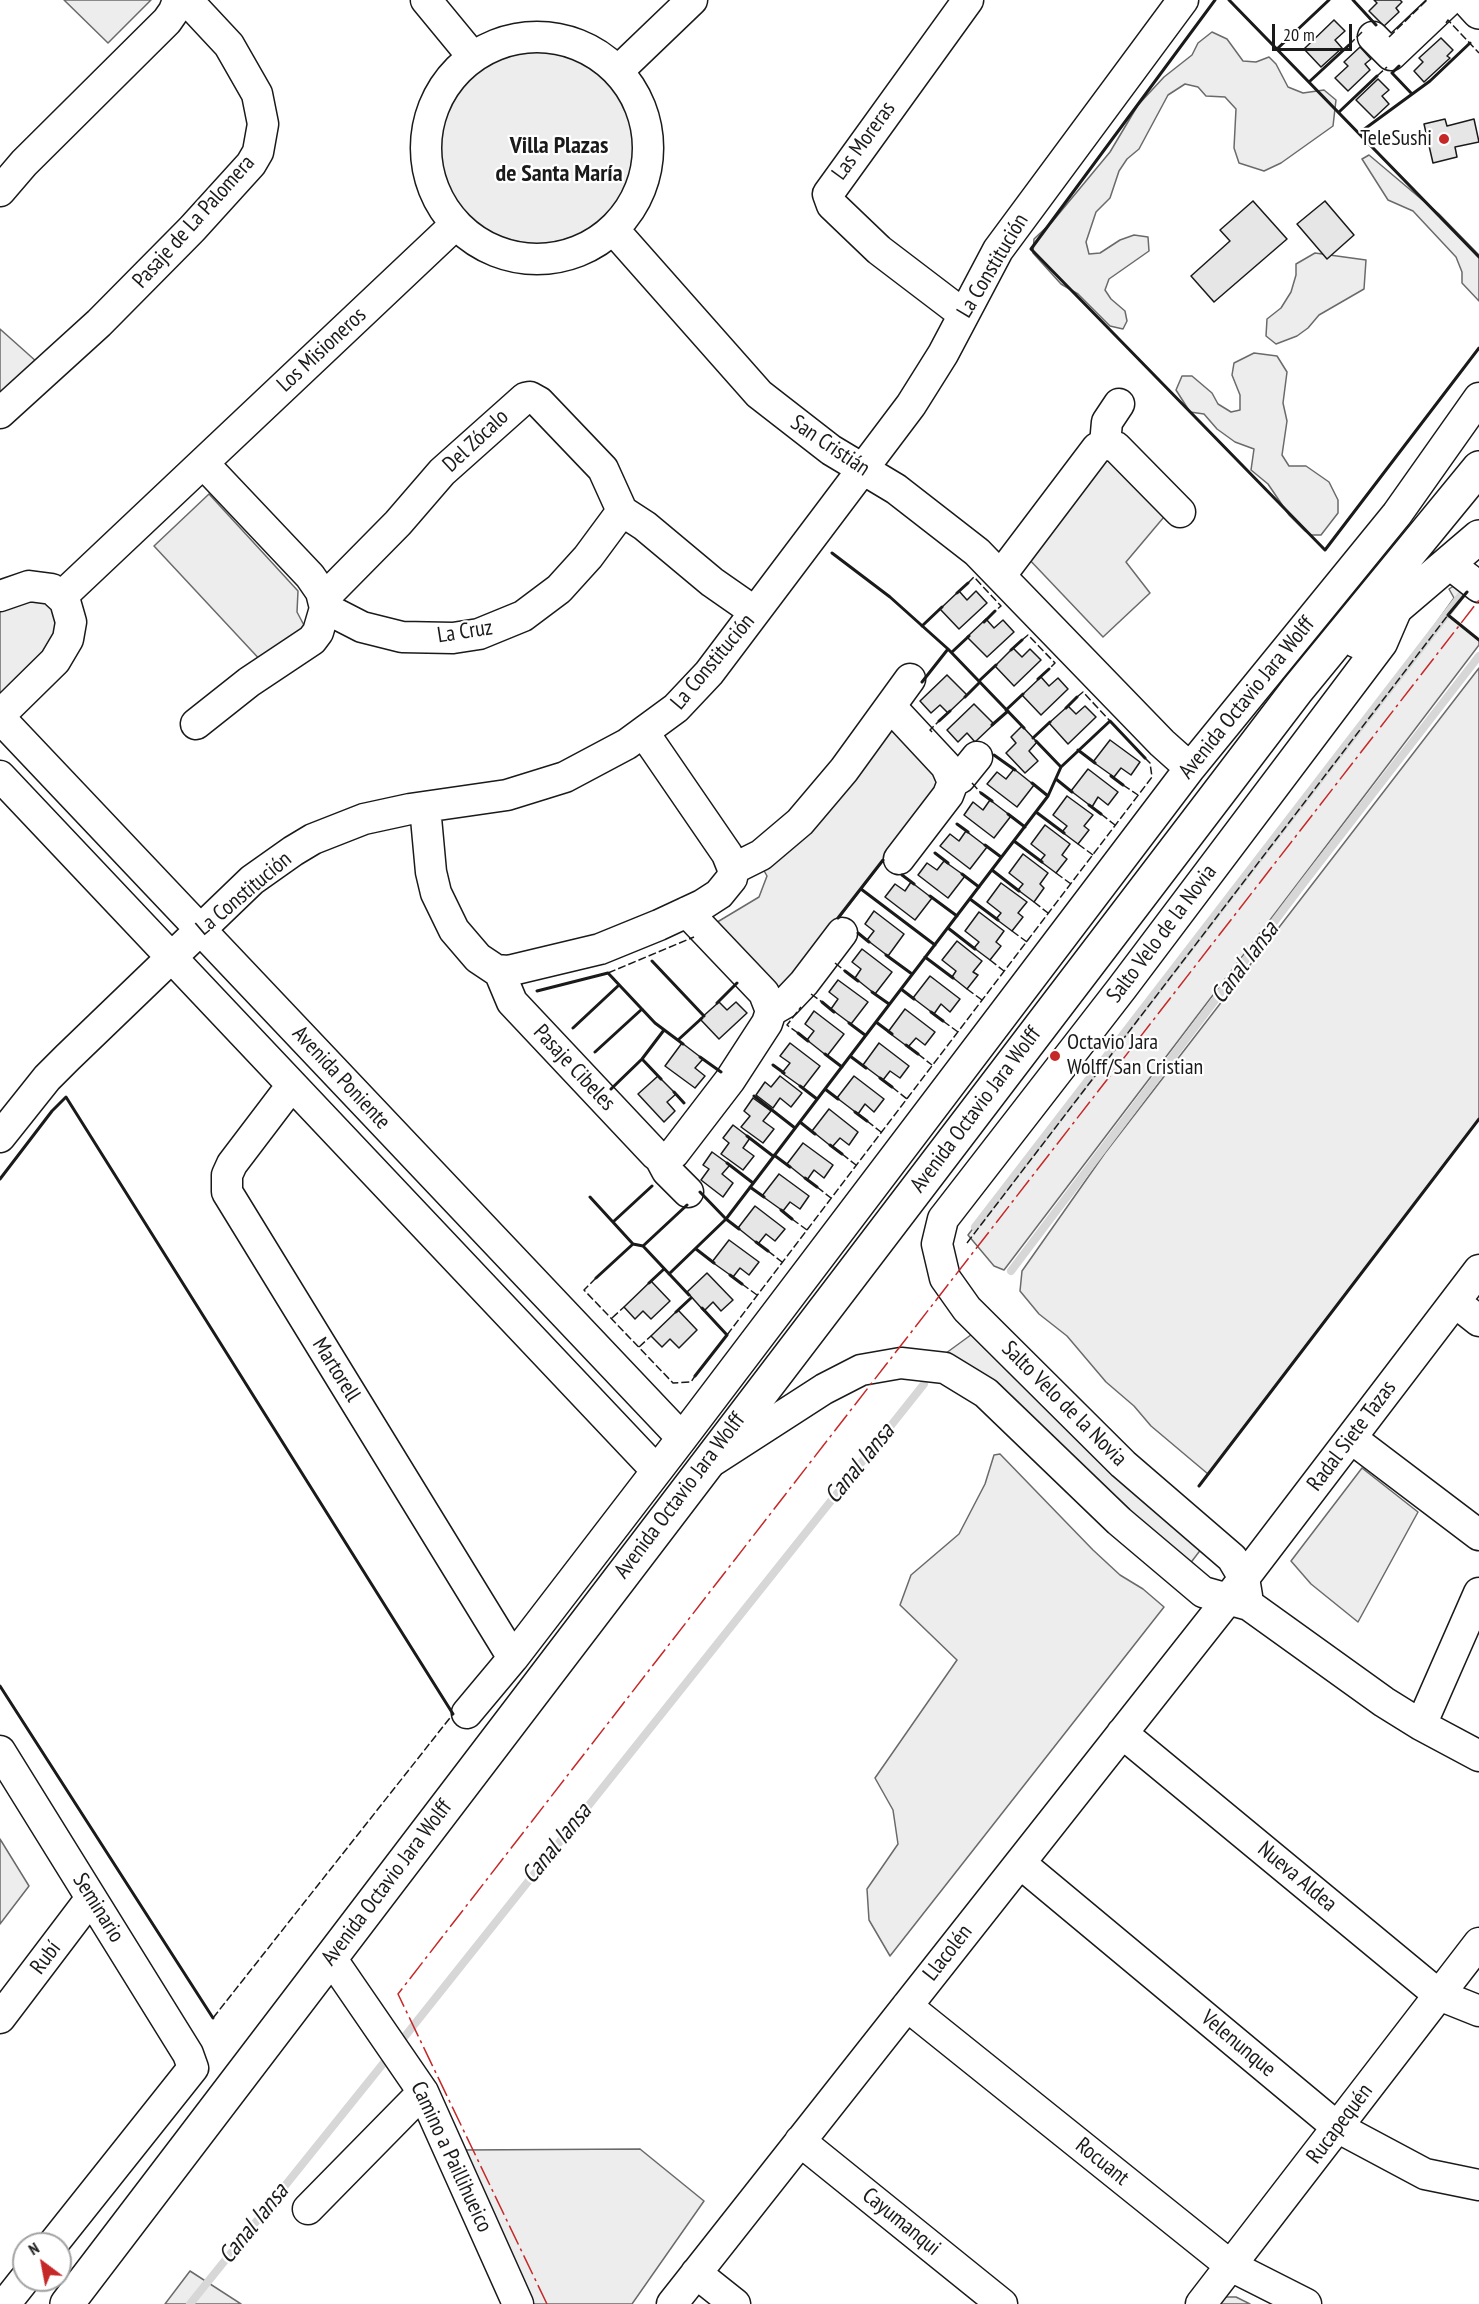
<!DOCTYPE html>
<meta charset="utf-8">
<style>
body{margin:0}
#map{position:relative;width:1479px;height:2304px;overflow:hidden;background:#fff;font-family:"PT Sans Narrow",sans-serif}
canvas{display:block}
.north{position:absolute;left:12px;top:2232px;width:60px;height:60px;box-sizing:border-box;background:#fff;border:2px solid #a3a3a3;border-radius:50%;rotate:328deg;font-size:16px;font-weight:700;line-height:24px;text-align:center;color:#1a1a1a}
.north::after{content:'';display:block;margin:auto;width:21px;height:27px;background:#c62828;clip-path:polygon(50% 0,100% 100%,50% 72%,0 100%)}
.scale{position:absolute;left:1272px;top:24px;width:80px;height:27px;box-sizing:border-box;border:3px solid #1a1a1a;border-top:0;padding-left:8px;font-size:18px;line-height:21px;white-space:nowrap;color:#1a1a1a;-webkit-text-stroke:4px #fff;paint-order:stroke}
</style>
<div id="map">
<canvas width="1479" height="2304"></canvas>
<div class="north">N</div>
<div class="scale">20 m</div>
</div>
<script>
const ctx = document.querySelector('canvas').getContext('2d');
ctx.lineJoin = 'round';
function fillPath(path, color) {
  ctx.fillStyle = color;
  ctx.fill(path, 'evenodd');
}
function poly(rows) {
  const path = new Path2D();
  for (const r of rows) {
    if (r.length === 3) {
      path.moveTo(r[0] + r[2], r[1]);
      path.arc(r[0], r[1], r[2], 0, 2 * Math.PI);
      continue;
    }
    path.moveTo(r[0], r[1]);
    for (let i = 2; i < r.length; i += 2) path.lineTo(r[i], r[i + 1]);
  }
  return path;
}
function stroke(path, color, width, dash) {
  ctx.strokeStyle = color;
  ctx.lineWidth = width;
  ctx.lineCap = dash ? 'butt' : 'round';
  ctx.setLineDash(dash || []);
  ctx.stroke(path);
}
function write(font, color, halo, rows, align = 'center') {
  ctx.font = font + ' "PT Sans Narrow",sans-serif';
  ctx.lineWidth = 4.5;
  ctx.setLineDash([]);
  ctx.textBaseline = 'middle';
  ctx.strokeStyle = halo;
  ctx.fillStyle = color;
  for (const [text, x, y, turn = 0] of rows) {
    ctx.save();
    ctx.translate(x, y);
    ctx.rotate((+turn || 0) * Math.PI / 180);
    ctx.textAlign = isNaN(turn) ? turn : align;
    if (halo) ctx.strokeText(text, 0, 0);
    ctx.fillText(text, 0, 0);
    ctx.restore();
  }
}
const built = poly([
 [64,0,151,0,108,43,64,0],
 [1212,32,1227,39,1243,61,1256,62,1269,57,1276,64,1288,87,1303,93,1324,90,1336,100,1333,126,1281,163,1264,171,1239,163,1234,148,1236,109,1225,97,1206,96,1198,87,1185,84,1168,95,1139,149,1127,159,1119,171,1110,198,1096,212,1086,242,1089,254,1100,253,1120,240,1134,235,1148,237,1149,251,1109,279,1105,290,1111,299,1125,311,1127,321,1123,329,1110,326,1078,294,1061,284,1033,253,1034,239,1052,222,1110,152,1138,105,1164,77,1192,55,1198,43,1212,32],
 [537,148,104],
 [1369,155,1439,214,1479,255,1479,301,1462,283,1462,272,1456,257,1413,211,1388,200,1362,159,1369,155],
 [1315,253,1366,260,1364,289,1319,315,1308,328,1297,336,1276,344,1266,336,1267,319,1281,308,1291,292,1296,275,1296,264,1315,253],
 [0,329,37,362,0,399,0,329],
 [1254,353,1277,356,1287,372,1283,403,1287,421,1282,455,1289,466,1306,466,1329,482,1338,500,1338,513,1321,535,1311,535,1305,531,1289,515,1268,484,1251,470,1254,449,1235,442,1217,429,1204,414,1190,412,1176,390,1182,376,1192,376,1212,393,1218,404,1231,412,1240,410,1240,395,1232,375,1234,363,1254,353],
 [1106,453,1169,511,1126,562,1150,593,1103,637,1025,555,1106,453],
 [209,494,298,591,297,612,306,629,264,664,154,546,209,494],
 [1455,585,1467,592,1449,616,1479,640,1479,645,1004,1270,994,1266,968,1235,1395,681,1454,598,1449,589,1455,585],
 [44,591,66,628,0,701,0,603,44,591],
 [1479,668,1479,1119,1208,1474,1151,1426,1134,1406,1106,1382,1067,1336,1039,1314,1020,1291,1022,1271,1105,1153,1479,668],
 [888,715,944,776,890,866,883,861,839,918,845,924,782,1001,709,927,759,897,767,876,758,860,888,715],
 [979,1329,1202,1548,1189,1565,927,1367,979,1329],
 [1000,1454,1093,1550,1120,1575,1143,1589,1164,1607,890,1956,869,1920,867,1889,898,1844,893,1810,875,1778,957,1660,900,1605,911,1575,959,1534,985,1484,994,1455,1000,1454],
 [1362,1468,1418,1512,1358,1622,1311,1584,1291,1561,1362,1468],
 [0,1839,29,1886,0,1924,0,1839],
 [640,2149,704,2201,632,2304,530,2304,460,2150,640,2149],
 [190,2271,241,2304,165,2304,190,2271],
 [1224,2297,1236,2297,1250,2304,1219,2304,1224,2297]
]);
fillPath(built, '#ededed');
stroke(built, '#6a6a6a', 1.5);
stroke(poly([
 [975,1227,1469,585],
 [1011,1271,1302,885,1479,656],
 [398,2045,924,1384],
 [190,2304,390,2055]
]), '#d7d7d7', 8);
const building = poly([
 [1374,0,1400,0,1402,2,1396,8,1399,12,1384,26,1369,11,1377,3,1374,0],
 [1334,20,1345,31,1335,40,1342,48,1321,67,1304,49,1334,20],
 [1441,38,1453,50,1447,56,1450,58,1424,82,1414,71,1423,62,1419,58,1441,38],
 [1360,47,1371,59,1365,64,1370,70,1348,91,1335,78,1348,66,1344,62,1360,47],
 [1378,79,1389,90,1382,96,1389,104,1374,118,1356,100,1378,79],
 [1445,119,1447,126,1474,119,1479,142,1455,147,1457,157,1433,163,1424,124,1445,119],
 [1253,201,1287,239,1214,302,1191,276,1230,241,1220,230,1253,201],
 [1325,201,1354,235,1327,259,1297,224,1325,201],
 [959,591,967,600,976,591,987,603,959,629,940,609,959,591],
 [986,619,994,628,1003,620,1014,632,987,657,967,637,986,619],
 [1013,648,1022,657,1030,649,1041,660,1014,686,995,666,1013,648],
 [947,675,967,695,948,713,940,705,931,713,920,701,947,675],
 [1041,677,1049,686,1058,678,1068,689,1041,715,1022,695,1041,677],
 [974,704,994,724,975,742,967,733,958,742,947,730,974,704],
 [1068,706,1076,714,1085,706,1096,717,1068,744,1049,723,1068,706],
 [1022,726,1037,742,1029,751,1038,761,1025,773,1006,753,1016,743,1011,737,1022,726],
 [1110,740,1140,762,1131,775,1121,768,1114,777,1093,762,1110,740],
 [1014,769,1034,785,1017,807,987,784,997,772,1006,779,1014,769],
 [1088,769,1118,792,1108,805,1098,797,1092,807,1071,791,1088,769],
 [1067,796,1093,815,1084,826,1089,830,1078,844,1062,832,1067,826,1053,815,1067,796],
 [990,800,1011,816,994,838,964,815,973,802,983,810,990,800],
 [1045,825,1070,844,1062,855,1067,859,1056,873,1040,861,1045,855,1031,844,1045,825],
 [966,831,987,847,970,869,940,846,950,834,959,841,966,831],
 [1023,854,1048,873,1040,884,1044,888,1034,902,1018,890,1023,884,1009,873,1023,854],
 [944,861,965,876,948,898,918,875,927,863,937,870,944,861],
 [911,882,932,898,915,920,885,897,895,884,905,891,911,882],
 [1001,883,1027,902,1018,913,1023,917,1012,931,996,919,1001,913,987,902,1001,883],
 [874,911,904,934,888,956,867,940,874,931,865,924,874,911],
 [979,912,1004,931,996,942,1001,946,990,960,974,948,979,942,965,931,979,912],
 [957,941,982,961,973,972,978,975,967,989,952,977,956,971,942,960,957,941],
 [862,949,892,972,875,994,855,978,861,969,852,962,862,949],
 [930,976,960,999,950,1012,941,1004,934,1014,913,998,930,976],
 [838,980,868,1002,851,1024,831,1009,838,999,829,992,838,980],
 [719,1002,727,1010,736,1002,747,1013,719,1039,700,1019,719,1002],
 [905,1009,935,1032,925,1045,916,1038,908,1047,888,1032,905,1009],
 [814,1011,844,1034,827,1056,807,1040,814,1031,805,1024,814,1011],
 [682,1043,703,1059,695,1068,705,1076,695,1088,665,1066,682,1043],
 [790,1043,820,1066,803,1088,782,1073,790,1063,780,1056,790,1043],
 [879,1043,909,1066,900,1078,890,1071,883,1080,863,1065,879,1043],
 [658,1076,676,1094,667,1102,675,1111,664,1122,638,1094,658,1076],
 [780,1076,802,1093,791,1107,780,1098,773,1108,756,1095,765,1082,771,1087,780,1076],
 [854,1076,884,1099,874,1112,865,1104,858,1114,837,1098,854,1076],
 [753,1098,771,1111,763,1121,774,1129,763,1143,741,1127,750,1116,744,1111,753,1098],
 [829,1109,858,1132,849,1145,840,1138,832,1147,812,1131,829,1109],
 [733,1125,750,1138,743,1148,754,1156,743,1170,721,1154,729,1143,723,1138,733,1125],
 [803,1143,833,1165,824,1178,814,1170,807,1180,787,1164,803,1143],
 [712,1152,730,1165,722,1174,733,1183,723,1197,701,1180,709,1169,703,1165,712,1152],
 [779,1174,809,1196,800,1209,790,1202,783,1211,762,1196,779,1174],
 [755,1206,785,1229,775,1241,766,1234,758,1244,738,1228,755,1206],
 [729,1240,759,1262,749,1275,740,1268,733,1277,712,1262,729,1240],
 [707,1273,733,1300,721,1311,713,1302,704,1311,687,1292,707,1273],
 [651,1281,670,1301,651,1319,643,1311,635,1319,624,1307,651,1281],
 [678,1310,697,1330,679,1348,670,1339,662,1347,651,1336,678,1310]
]);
fillPath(building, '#e6e6e6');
stroke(building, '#1a1a1a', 1.5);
const minor = poly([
 [426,0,473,57],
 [537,148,111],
 [1373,37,1391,55,1449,0],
 [618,71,692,0],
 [0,191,24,163,167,21,174,11,178,0],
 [613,229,759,394,831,450,896,489,977,552,1162,743,1190,768],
 [963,314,879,250,832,205,828,194,968,0],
 [0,413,99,323,192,229,251,164,258,152,263,124,257,94,229,45,187,0],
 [1105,444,1107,422,1119,404],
 [622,511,645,526,712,582,755,612],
 [1448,563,1479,587],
 [1001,575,1097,448,1105,444,1116,447,1180,512],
 [0,596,29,586,52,589,65,601,71,622,68,639,55,661,0,715],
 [61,597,456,224],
 [324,598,398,523,442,472,525,398,530,397,539,402,603,469,622,511],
 [325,608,362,627,402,637,453,638,479,634,523,616,559,589,588,557,622,511],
 [891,707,946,766,953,782,948,795,899,859],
 [0,718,682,1438],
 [196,724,249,682,312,640,318,632,325,608,321,592,310,576,203,463],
 [0,776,656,1470],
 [953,782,960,778,977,757],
 [425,807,431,872,436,893,454,930,478,958,496,970,508,971,600,949,659,925,702,905,719,894,732,878,733,869,727,854,644,733],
 [733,869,761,855,800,822,844,770,910,679],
 [499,971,512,1002,656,1155,668,1158,674,1153,730,1080,767,1023,771,1011,764,993,687,912],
 [771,1011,785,1003,804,983,842,933],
 [292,1085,232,1164,227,1175,227,1192,513,1658],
 [0,1137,47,1078,67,1058,252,880,293,851,313,839,364,819,410,809,507,795,565,777,627,744,676,708,709,673,911,405,943,354,998,250,1183,0],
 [660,1158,667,1171,688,1192],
 [1455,1302,1479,1321],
 [1351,1438,1479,1535],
 [714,1460,824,1389,861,1370,901,1363,945,1368,986,1393,1119,1521,1203,1592,1249,1605,1384,1702,1421,1725,1479,1756],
 [1247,1596,1244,1578,1232,1558,1123,1464,967,1309,945,1278,937,1244,943,1219,1122,988,1382,643,1398,606],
 [467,1713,513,1658,682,1438,1190,768,1397,514,1479,398],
 [1421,1725,1479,1593],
 [1122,1733,1439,1995,1479,2011],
 [0,1751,188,2054,193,2068,53,2244],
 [1020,1863,1337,2127,1425,2174,1479,2185],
 [331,1958,423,2092,518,2304],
 [907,2006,1231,2266,1306,2304],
 [0,2018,91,1898],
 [800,2141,1002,2304],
 [308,2209,423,2092],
 [696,2273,735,2304],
 [5,2304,24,2280],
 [672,2304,1225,1603,1479,1270],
 [1201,2304,1479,1943]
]);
const major = poly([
 [1468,0,1479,12],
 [1357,641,1479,537],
 [67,2304,1297,690,1479,468]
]);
stroke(minor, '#1a1a1a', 33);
stroke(major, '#1a1a1a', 36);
stroke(minor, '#fff', 30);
stroke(major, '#fff', 33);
stroke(poly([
 [1446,23,1448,20,1479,53],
 [1389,37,1427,0],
 [1349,45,1362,32],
 [1377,76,1387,67],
 [968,583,974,577,1001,606,995,611],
 [1022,640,1028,635,1055,663,1049,669],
 [1077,697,1083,692,1110,721],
 [932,732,930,730,939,721],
 [972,783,981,793],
 [1123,785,1138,795],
 [1101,814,1115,825],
 [1078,844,1093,855],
 [1056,873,1071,884],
 [1034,902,1048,913],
 [1012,931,1027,942],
 [990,960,1004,971],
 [835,963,845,971],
 [608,973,694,937],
 [967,989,982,1000],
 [811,994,822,1002],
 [943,1021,958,1032],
 [798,1033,787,1025,801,1007],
 [918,1054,932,1065],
 [892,1087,907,1099],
 [867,1121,881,1132],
 [842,1154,856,1165],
 [817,1187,831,1198],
 [792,1219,807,1230],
 [967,1243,1448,615],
 [768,1251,782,1262],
 [596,1278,584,1290,673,1383,691,1382,695,1376],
 [742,1284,757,1295],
 [612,1318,624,1307],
 [727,1335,1152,777,1150,763,1145,758],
 [639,1347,651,1336],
 [213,2018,453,1714]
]), '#1a1a1a', 1.5, [8, 3]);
stroke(poly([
 [1215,0,1031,249,1325,550,1479,348],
 [1229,0,1479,257],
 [1353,0,1376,25],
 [1277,49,1329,0],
 [1399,66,1392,73,1412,94],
 [1309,82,1349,45],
 [1339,112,1377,76],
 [1359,133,1430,81,1470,43],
 [832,553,890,597,948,649,1024,728],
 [1467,592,1448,615,1479,640],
 [957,593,968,583],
 [984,622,995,611],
 [922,626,942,607],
 [1011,650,1022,640],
 [952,652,969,636],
 [1038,679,1049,669],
 [979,681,996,665],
 [922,682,948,649],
 [965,697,980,682],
 [1066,708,1077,697],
 [1006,710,1023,694],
 [939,721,950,711],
 [992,725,1008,711],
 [1033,738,1050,722],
 [1036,741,1061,767],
 [1078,750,1095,763],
 [994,755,1015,770],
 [1111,776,1123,785],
 [1056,779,1072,792],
 [1032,783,1048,796],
 [981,793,992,801],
 [1089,805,1101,814],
 [1036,812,1064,833],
 [1008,814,1025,827],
 [957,824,968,832],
 [1014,841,1042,862],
 [985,845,1001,857],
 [935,853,948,863],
 [992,870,1019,891],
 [962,874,979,887],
 [902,875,914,884],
 [861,889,935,945],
 [930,896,957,916],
 [970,899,998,920],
 [838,918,883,860],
 [948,928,975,949],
 [858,933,869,942],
 [886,955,912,974],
 [925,957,953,978],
 [652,961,704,1016],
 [845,971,858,981],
 [901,989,914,999],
 [537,991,608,973,655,1023,683,1044],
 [872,992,889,1004],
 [822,1002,834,1012],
 [717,1003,737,983],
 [931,1012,943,1021],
 [876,1022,892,1034],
 [849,1023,865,1035],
 [573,1028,619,985],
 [798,1033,808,1041],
 [678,1040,702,1018],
 [906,1045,918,1054],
 [595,1052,642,1009],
 [825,1054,842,1067],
 [850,1056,866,1068],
 [700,1057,721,1072],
 [642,1059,661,1079],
 [773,1065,784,1073],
 [880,1078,892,1087],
 [800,1086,817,1099],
 [611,1089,642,1059,664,1030],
 [825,1089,838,1099],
 [674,1092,684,1103],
 [754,1096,795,1128],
 [855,1112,867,1121],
 [800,1122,815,1134],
 [747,1136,773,1156],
 [830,1145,842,1154],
 [774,1155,790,1167],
 [727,1163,753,1183],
 [805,1178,817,1187],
 [0,1179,52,1111,66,1097,453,1714],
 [750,1187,764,1197],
 [700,1192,726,1219,739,1229],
 [590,1197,633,1244,643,1246,689,1295],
 [781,1210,792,1219],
 [613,1222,652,1186],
 [756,1242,768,1251],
 [643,1246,687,1205],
 [696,1249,714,1263],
 [669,1274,726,1219,1048,796,1061,767,1110,721,1145,758],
 [730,1275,742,1284],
 [596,1278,633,1244],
 [649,1283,664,1269],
 [676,1312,691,1298],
 [695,1376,727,1335,702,1308],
 [1199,1486,1479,1119],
 [0,1686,213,2018]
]), '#1a1a1a', 3);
stroke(poly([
 [547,2304,398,1994,1479,600]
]), '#c62828', 1.5, [21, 4.5, 3, 4.5]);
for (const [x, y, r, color] of [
 [1444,139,6,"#c62828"],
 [1055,1056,6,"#c62828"]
]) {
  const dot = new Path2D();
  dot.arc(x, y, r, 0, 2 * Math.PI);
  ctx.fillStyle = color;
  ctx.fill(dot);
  stroke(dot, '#fff', 2);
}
write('22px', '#1a1a1a', '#fff', [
 ["TeleSushi",1432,139],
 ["Octavio Jara",1067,1043,"left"],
 ["Wolff/San Cristian",1067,1068,"left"]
], 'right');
write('22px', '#1a1a1a', '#fff', [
 ["Las Moreras",864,141,-54],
 ["Pasaje de La Palomera",194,222,-48],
 ["La Constitución",993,266,-59],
 ["Los Misioneros",322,350,-43],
 ["Del Zócalo",476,441,-43],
 ["San Cristián",830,446,34],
 ["La Cruz",465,632,-9],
 ["La Constitución",713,662,-50],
 ["Avenida Octavio Jara Wolff",1247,698,-51],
 ["La Constitución",244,894,-40],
 ["Salto Velo de la Novia",1162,934,-53],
 ["Pasaje Cibeles",574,1068,47],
 ["Avenida Poniente",341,1078,47],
 ["Avenida Octavio Jara Wolff",976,1110,-53],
 ["Martorell",336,1370,58],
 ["Salto Velo de la Novia",1064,1404,45],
 ["Radal Siete Tazas",1352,1436,-53],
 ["Avenida Octavio Jara Wolff",680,1496,-53],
 ["Nueva Aldea",1297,1877,40],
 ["Avenida Octavio Jara Wolff",387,1883,-53],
 ["Seminario",98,1908,58],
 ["Llacolén",948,1953,-52],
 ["Rubí",46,1958,-53],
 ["Velenunque",1238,2044,40],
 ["Rucapequén",1340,2124,-53],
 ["Camino a Paillihueico",451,2157,65],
 ["Rocuant",1102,2162,39],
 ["Cayumanqui",901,2222,39]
]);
write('bold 24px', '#1a1a1a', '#fff', [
 ["Villa Plazas",559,146],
 ["de Santa María",559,174]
]);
write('italic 24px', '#1a1a1a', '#fff', [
 ["Canal Iansa",1245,963,-53],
 ["Canal Iansa",860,1464,-51],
 ["Canal Iansa",557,1844,-51],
 ["Canal Iansa",254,2224,-51]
]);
</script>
